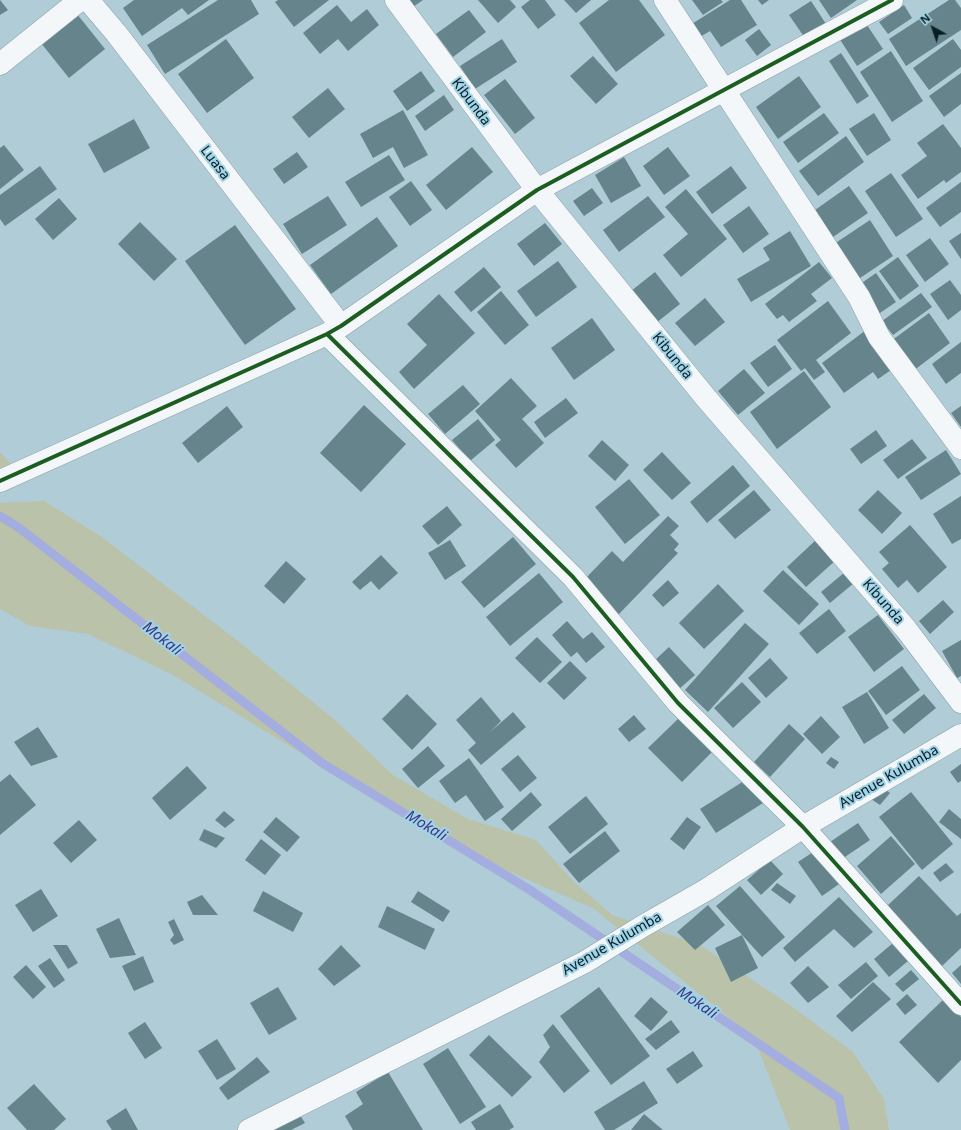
<!DOCTYPE html>
<style>
body{margin:0}
#map{position:relative;width:961px;height:1130px;overflow:hidden;background:#b0ccd7;font-family:"Noto Sans",sans-serif}
canvas{display:block}
.north{position:absolute;left:913px;top:8px;width:40px;height:40px;-webkit-text-stroke:3px #a1d3e6;paint-order:stroke;rotate:320deg;font-size:11px;font-weight:700;line-height:16px;text-align:center;color:#091d24}
.north::after{content:'';display:block;margin:auto;width:14px;height:18px;background:#091d24;clip-path:polygon(50% 0,100% 100%,50% 72%,0 100%)}
</style>
<div id="map">
<canvas width="961" height="1130"></canvas>
<div class="north">N</div>
</div>
<script>
const ctx = document.querySelector('canvas').getContext('2d');
ctx.lineJoin = 'round';
function fillPath(path, color) {
  ctx.fillStyle = color;
  ctx.fill(path, 'evenodd');
}
function poly(rows) {
  const path = new Path2D();
  for (const r of rows) {
    path.moveTo(r[0], r[1]);
    for (let i = 2; i < r.length; i += 2) path.lineTo(r[i], r[i + 1]);
  }
  return path;
}
function stroke(path, color, width, dash) {
  ctx.strokeStyle = color;
  ctx.lineWidth = width;
  ctx.lineCap = dash ? 'butt' : 'round';
  ctx.setLineDash(dash || []);
  ctx.stroke(path);
}
function write(font, color, halo, rows, align = 'center') {
  ctx.font = font + ' "Noto Sans",sans-serif';
  ctx.lineWidth = 4;
  ctx.setLineDash([]);
  ctx.textBaseline = 'middle';
  ctx.strokeStyle = halo;
  ctx.fillStyle = color;
  for (const [text, x, y, turn = 0] of rows) {
    ctx.save();
    ctx.translate(x, y);
    ctx.rotate((+turn || 0) * Math.PI / 180);
    ctx.textAlign = isNaN(turn) ? turn : align;
    if (halo) ctx.strokeText(text, 0, 0);
    ctx.fillText(text, 0, 0);
    ctx.restore();
  }
}
fillPath(poly([
 [0,452,17,471,0,471],
 [44,501,99,535,234,638,335,720,393,775,468,819,536,840,573,881,612,915,700,945,790,1005,853,1052,884,1099,889,1130,790,1130,754,1038,594,909,597,910,510,872,360,789,173,675,88,634,30,626,0,609,0,503]
]), '#bac3a9');
stroke(poly([
 [0,516,18,527,322,763,530,890,839,1098,845,1130]
]), '#a3addf', 9);
fillPath(poly([
 [0,0,8,10,0,15],
 [134,0,209,0,188,15,182,8,142,36,123,8],
 [218,0,251,0,259,14,165,74,147,45],
 [278,0,329,0,294,27,275,2],
 [404,0,423,0,410,9],
 [478,0,510,0,516,7,498,23],
 [530,0,545,0,556,15,538,29,521,7],
 [564,0,591,0,576,13],
 [609,0,639,0,665,35,616,72,579,23],
 [692,0,721,0,723,2,703,15],
 [730,0,741,0,757,25,721,47,710,31,695,40,687,27],
 [758,0,769,0,762,5],
 [819,0,857,0,831,18],
 [949,0,955,0,961,8,961,30,906,66,889,39],
 [811,1,828,27,807,41,789,15],
 [337,5,351,22,367,9,379,25,348,51,338,39,320,54,303,33],
 [904,5,912,18,888,34,879,22],
 [469,10,486,32,453,57,436,34],
 [77,14,105,49,69,78,41,43],
 [865,22,883,49,857,66,839,38],
 [759,29,771,45,757,56,745,40],
 [226,39,254,78,207,113,178,74],
 [502,39,517,62,475,89,460,66],
 [953,39,961,50,961,67,929,90,913,68],
 [891,51,923,101,892,122,860,72],
 [841,53,869,96,857,104,829,61],
 [593,56,618,84,596,104,570,76],
 [421,71,435,91,407,111,393,91],
 [961,73,961,104,944,117,929,96],
 [799,76,821,107,778,139,756,107],
 [505,79,535,118,515,134,484,95],
 [328,88,345,109,309,138,292,117],
 [444,95,454,110,425,131,415,116],
 [403,110,428,155,404,168,393,147,373,158,360,134],
 [824,113,839,133,798,163,783,142],
 [874,113,891,140,867,156,849,129],
 [134,119,150,148,104,173,88,144],
 [943,124,961,148,961,172,946,183,944,180,918,199,901,175,927,156,917,143],
 [846,136,864,162,818,196,799,171],
 [4,145,24,170,0,189,0,148],
 [472,147,493,172,446,210,426,185],
 [668,147,690,176,664,195,643,166],
 [297,152,308,167,284,184,273,169],
 [389,155,405,180,361,207,345,182],
 [624,157,641,186,611,203,595,175],
 [40,166,57,189,5,226,0,219,0,195],
 [731,166,747,188,712,214,696,192],
 [891,173,923,219,896,237,865,191],
 [411,181,432,210,410,226,389,197],
 [961,182,961,212,940,227,926,208],
 [849,186,868,213,833,237,815,210],
 [592,188,603,203,584,216,573,201],
 [686,189,727,239,681,277,663,255,688,234,665,207],
 [328,196,347,225,302,254,283,224],
 [648,196,665,217,619,252,603,230],
 [59,198,77,219,53,240,35,219],
 [749,206,769,234,743,253,723,225],
 [377,217,398,246,331,294,310,265],
 [870,220,893,256,857,280,834,244],
 [140,222,177,259,154,281,118,244],
 [545,223,562,244,534,266,517,244],
 [235,225,296,309,245,345,185,261],
 [790,231,811,266,751,302,737,279,770,260,763,248],
 [961,233,961,259,949,241],
 [930,238,949,264,925,282,906,255],
 [898,257,919,286,900,300,879,271],
 [558,261,577,287,536,317,517,291],
 [819,262,832,278,811,294,817,301,789,322,783,315,777,319,765,304],
 [484,267,501,287,471,312,454,292],
 [655,272,680,304,656,323,631,291],
 [876,273,896,302,877,315,856,287],
 [950,280,961,295,961,310,948,320,930,294],
 [501,291,529,325,505,345,477,312],
 [921,293,932,307,893,335,882,321],
 [439,294,475,333,414,389,399,372,427,345,407,324],
 [705,298,725,322,695,346,675,323],
 [828,301,851,333,816,360,825,372,814,380,805,368,801,371,777,340],
 [929,313,950,343,913,371,891,341],
 [592,318,615,350,574,380,551,348],
 [866,330,894,368,878,379,873,372,844,393,822,363],
 [961,342,961,373,946,384,932,364],
 [775,345,792,369,768,387,750,363],
 [744,369,765,393,738,415,718,391],
 [804,371,831,407,777,449,750,412],
 [511,378,537,406,522,419,544,443,516,468,495,445,501,440,475,411],
 [463,385,480,404,445,434,428,414],
 [566,398,578,413,545,438,534,422],
 [364,405,406,444,361,492,320,453],
 [227,406,243,427,198,463,182,443],
 [961,406,961,427,951,413],
 [478,419,495,440,470,461,452,440],
 [876,430,887,446,861,464,850,449],
 [912,439,927,458,898,479,883,460],
 [602,440,629,465,615,481,588,456],
 [946,450,961,474,921,500,905,477],
 [662,452,691,483,672,500,643,470],
 [733,465,750,486,707,523,690,502],
 [629,479,660,515,625,544,595,507],
 [754,490,771,510,735,539,718,520],
 [878,490,902,513,882,534,858,510],
 [961,496,961,539,952,544,933,514],
 [447,506,462,525,438,545,422,526],
 [668,516,679,526,670,535,679,544,674,550,678,553,618,615,583,581,612,551,623,562],
 [910,525,947,567,918,593,907,580,898,588,882,569,889,563,879,552],
 [513,537,536,564,484,608,461,582],
 [817,539,836,560,806,587,787,567],
 [450,540,466,566,445,580,428,553],
 [381,555,398,573,379,590,371,581,360,590,352,582],
 [286,561,306,579,284,604,264,586],
 [783,570,819,604,799,625,763,591],
 [845,572,854,583,830,603,821,592],
 [539,573,563,602,510,646,486,617],
 [668,580,679,593,663,607,652,595],
 [718,584,744,611,704,649,679,623],
 [943,600,954,612,930,634,919,621],
 [829,609,846,631,817,654,799,633],
 [878,615,904,649,874,672,848,637],
 [567,621,583,639,592,632,605,647,586,663,577,652,571,657,552,635],
 [745,623,769,644,708,712,685,690],
 [537,637,562,662,540,683,515,658],
 [961,640,961,676,957,678,942,651],
 [669,647,695,675,678,690,653,662],
 [770,658,788,678,766,698,748,678],
 [570,661,587,678,564,700,547,683],
 [902,666,920,690,886,715,868,691],
 [742,682,761,702,733,728,714,708],
 [867,692,889,728,864,744,842,707],
 [407,694,437,724,412,750,382,719],
 [924,694,936,708,904,734,892,720],
 [481,697,501,721,489,733,513,712,526,727,481,765,468,750,476,743,456,720],
 [634,715,646,729,629,742,618,729],
 [681,716,714,750,682,782,648,748],
 [821,716,840,737,822,754,803,734],
 [789,724,805,739,770,777,754,762],
 [38,727,58,757,31,766,14,742],
 [428,746,445,766,418,788,402,769],
 [518,755,537,778,520,792,501,769],
 [831,757,839,762,834,769,826,763],
 [469,758,504,807,485,821,466,795,455,803,439,781],
 [961,764,961,781,958,783,950,772],
 [187,766,207,788,170,820,152,798],
 [10,774,36,805,0,835,0,782],
 [747,779,763,803,716,833,700,809],
 [881,786,890,793,880,805,871,799],
 [531,792,542,805,512,831,501,819],
 [911,792,953,844,922,870,879,817],
 [586,796,608,824,570,854,548,827],
 [949,809,961,819,961,839,939,822],
 [224,811,235,820,225,828,215,820],
 [276,817,300,837,287,852,263,832],
 [687,817,701,827,684,850,670,839],
 [79,820,97,840,71,863,53,843],
 [858,823,870,840,839,861,827,844],
 [204,829,225,838,216,848,199,840],
 [605,831,620,851,579,883,563,864],
 [891,836,915,864,881,894,857,866],
 [261,839,281,855,265,875,245,860],
 [819,848,842,882,822,896,798,862],
 [770,860,783,874,761,895,747,880],
 [946,863,954,872,940,882,933,873],
 [919,876,957,916,961,913,961,948,942,966,887,906],
 [777,883,796,896,790,904,771,890],
 [740,886,785,937,762,957,716,906],
 [41,889,58,916,33,932,15,905],
 [263,891,303,913,293,932,253,911],
 [418,891,450,911,443,922,411,902],
 [202,895,218,915,193,915,187,902],
 [839,897,873,932,854,948,834,929,795,962,783,948],
 [708,905,725,925,695,950,677,932],
 [387,906,435,929,425,950,378,927],
 [119,918,136,955,110,958,96,929],
 [174,919,184,940,174,945,170,940,174,935,168,922],
 [742,935,758,968,731,982,715,948],
 [893,943,908,961,889,977,874,959],
 [53,945,67,945,78,963,68,969],
 [341,945,361,966,334,986,318,969],
 [143,956,154,982,134,991,122,966],
 [50,958,65,980,54,988,38,966],
 [866,962,878,976,851,999,838,985],
 [26,965,46,987,33,999,13,977],
 [961,965,961,984,952,973],
 [808,966,829,987,808,1003,790,983],
 [911,970,919,979,903,992,895,984],
 [873,982,891,999,852,1032,836,1016],
 [278,987,297,1019,269,1035,250,1003],
 [599,987,650,1056,611,1085,560,1016],
 [907,994,917,1005,905,1015,896,1004],
 [651,997,668,1012,651,1031,634,1016],
 [944,999,961,1017,961,1060,938,1083,899,1042],
 [671,1020,680,1032,656,1050,645,1039],
 [145,1022,162,1048,145,1059,128,1033],
 [553,1024,590,1071,564,1093,539,1062,550,1047,543,1035],
 [489,1035,532,1077,512,1097,469,1055],
 [217,1039,236,1069,217,1080,198,1051],
 [448,1048,486,1107,460,1124,423,1064],
 [693,1051,703,1066,677,1084,666,1069],
 [257,1057,270,1072,228,1100,219,1088],
 [388,1072,423,1130,353,1130,345,1116,363,1104,356,1092],
 [644,1081,658,1103,614,1130,605,1130,594,1112],
 [34,1084,66,1119,54,1130,27,1130,7,1108],
 [500,1104,514,1127,509,1130,476,1130,471,1122],
 [126,1108,138,1130,112,1130,106,1121],
 [298,1112,305,1123,291,1130,267,1130],
 [644,1114,663,1130,631,1130]
]), '#66848b');
const minor = poly([
 [88,0,116,33,341,326],
 [396,0,537,190,706,398,906,629,961,702],
 [665,0,859,297,879,337,961,448],
 [0,64,80,0],
 [327,334,573,577,678,703,803,827,961,1004],
 [0,481,327,334,341,326,537,190,892,0],
 [249,1130,585,962,643,926,706,890,803,827,961,735]
]);
stroke(minor, '#8ba1a9', 23);
stroke(minor, '#f3f7f9', 22);
stroke(poly([
 [327,334,573,577,678,703,803,827,961,1004],
 [0,481,327,334,341,326,537,190,892,0]
]), '#1b5e20', 4);
write('14px', '#091d24', '#a1d3e6', [
 ["Kibunda",471,102,53],
 ["Luasa",215,163,52],
 ["Kibunda",672,356,51],
 ["Kibunda",883,602,49],
 ["Avenue Kulumba",889,777,-30],
 ["Avenue Kulumba",612,944,-30]
]);
write('italic 15px', '#3c3684', '#a1d3e6', [
 ["Mokali",162,639,38],
 ["Mokali",426,826,31],
 ["Mokali",697,1003,34]
]);
</script>
